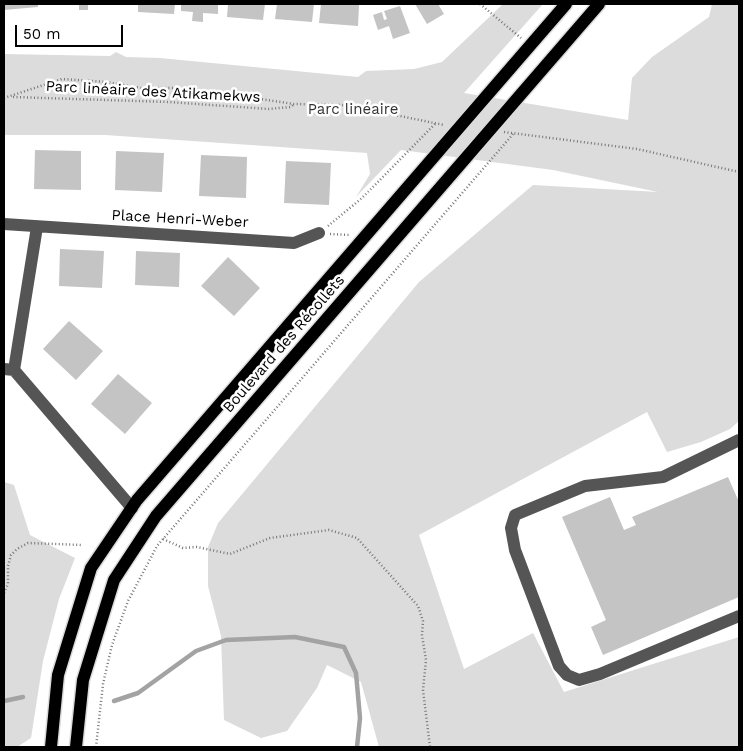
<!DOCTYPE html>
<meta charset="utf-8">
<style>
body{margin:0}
#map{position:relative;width:743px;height:751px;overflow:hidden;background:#fff;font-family:"Work Sans",sans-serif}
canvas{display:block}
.frame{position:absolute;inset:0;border:5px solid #000;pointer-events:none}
.scale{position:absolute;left:15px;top:25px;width:108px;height:22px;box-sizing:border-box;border:2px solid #000;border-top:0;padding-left:6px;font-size:15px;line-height:18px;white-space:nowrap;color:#000;-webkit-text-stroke:4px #fff;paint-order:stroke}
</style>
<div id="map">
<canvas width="743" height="751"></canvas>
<div class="frame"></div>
<div class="scale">50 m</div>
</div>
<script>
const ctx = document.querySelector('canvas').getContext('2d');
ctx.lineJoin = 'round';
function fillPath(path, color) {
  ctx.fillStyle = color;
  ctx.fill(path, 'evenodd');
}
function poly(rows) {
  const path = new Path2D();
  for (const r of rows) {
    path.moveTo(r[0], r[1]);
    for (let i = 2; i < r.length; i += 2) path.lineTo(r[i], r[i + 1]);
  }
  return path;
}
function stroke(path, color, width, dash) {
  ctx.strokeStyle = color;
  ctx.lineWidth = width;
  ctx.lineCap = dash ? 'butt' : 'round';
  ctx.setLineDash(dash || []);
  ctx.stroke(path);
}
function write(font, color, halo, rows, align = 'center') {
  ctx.font = font + ' "Work Sans",sans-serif';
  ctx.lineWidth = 5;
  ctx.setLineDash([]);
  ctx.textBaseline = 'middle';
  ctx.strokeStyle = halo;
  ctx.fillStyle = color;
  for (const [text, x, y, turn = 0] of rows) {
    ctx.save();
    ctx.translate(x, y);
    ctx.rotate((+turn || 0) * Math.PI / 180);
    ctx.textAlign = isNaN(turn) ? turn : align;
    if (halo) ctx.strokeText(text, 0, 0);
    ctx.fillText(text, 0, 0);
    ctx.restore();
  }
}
fillPath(poly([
 [503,4,543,4,464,93,628,120,632,78,652,57,709,17,712,4,739,4,739,421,730,429,701,442,667,452,647,412,419,535,464,669,533,633,564,692,739,637,739,747,379,747,361,682,327,665,317,688,287,731,261,738,224,720,221,636,208,586,208,547,218,523,419,282,533,185,658,192,553,170,401,150,356,197,370,174,367,153,105,135,4,135,4,54,110,56,116,52,126,57,160,58,358,77,366,71,414,69,442,62],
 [4,482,14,485,30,535,75,558,59,599,43,661,31,738,17,747,4,747]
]), '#dcdcdc');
stroke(poly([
 [4,701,23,697],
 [114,701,138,693,196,651,226,640,295,637,344,647,356,673,360,718,357,747]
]), '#a3a3a3', 4.5);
fillPath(poly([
 [4,4,38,4,38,7,4,10],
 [79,4,88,4,88,10,79,10],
 [138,4,175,4,174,14,138,12],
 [181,4,218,4,218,14,203,13,203,22,192,21,193,12,181,11],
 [228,4,265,4,263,20,227,17],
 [277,4,314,4,312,22,275,19],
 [321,4,359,5,358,26,319,23],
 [415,4,438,4,444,14,427,24],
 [400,6,410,33,393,39,389,26,378,30,373,15,382,12,384,20,387,19,384,11],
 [35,150,81,151,81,190,34,189],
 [116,151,164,153,162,192,115,190],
 [201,155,247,157,246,198,199,196],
 [286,161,331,163,329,205,284,203],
 [60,249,104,251,102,288,59,286],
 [136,251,180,253,179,287,135,285],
 [228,257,260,288,234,316,201,286],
 [69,321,103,351,76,380,43,349],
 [118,374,152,403,125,434,91,404],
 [728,477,739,502,739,597,603,655,591,627,606,620,562,517,610,497,624,530,636,525,632,517]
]), '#c4c4c4');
const major = poly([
 [51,747,58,675,91,568,137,500,566,4],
 [76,747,83,680,114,580,156,516,599,4]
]);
stroke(major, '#dbdbdb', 15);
stroke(poly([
 [480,4,521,38],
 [13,97,169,102,268,109,291,107,294,104],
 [4,98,62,79,106,82,141,88,185,88,294,104,346,105,444,125],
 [504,132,637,149,739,172],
 [328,226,362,198,436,123],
 [330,234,350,235],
 [163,539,183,548,197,547,230,554,270,538,329,530,357,538,418,606,423,621,422,635,426,660,423,690,430,747],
 [4,593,8,584,8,566,11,555,17,549,28,543,83,545],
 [96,747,103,684,112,645,128,601,157,546,514,133]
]), '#777', 2.5, [1, 2.5]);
stroke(poly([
 [4,224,294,243,319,233],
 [4,369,14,370,132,508],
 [14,370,37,227],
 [739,440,663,477,585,486,515,515,511,528,515,550,559,666,567,675,579,680,600,674,739,616]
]), '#555', 12);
stroke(major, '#000', 12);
write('15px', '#000', '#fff', [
 ["Parc linéaire des Atikamekws",153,92,3],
 ["Place Henri-Weber",180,219,3],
 ["Boulevard des Récollets",284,344,-49]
]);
write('15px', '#333', '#fff', [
 ["Parc linéaire",353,110]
]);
</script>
